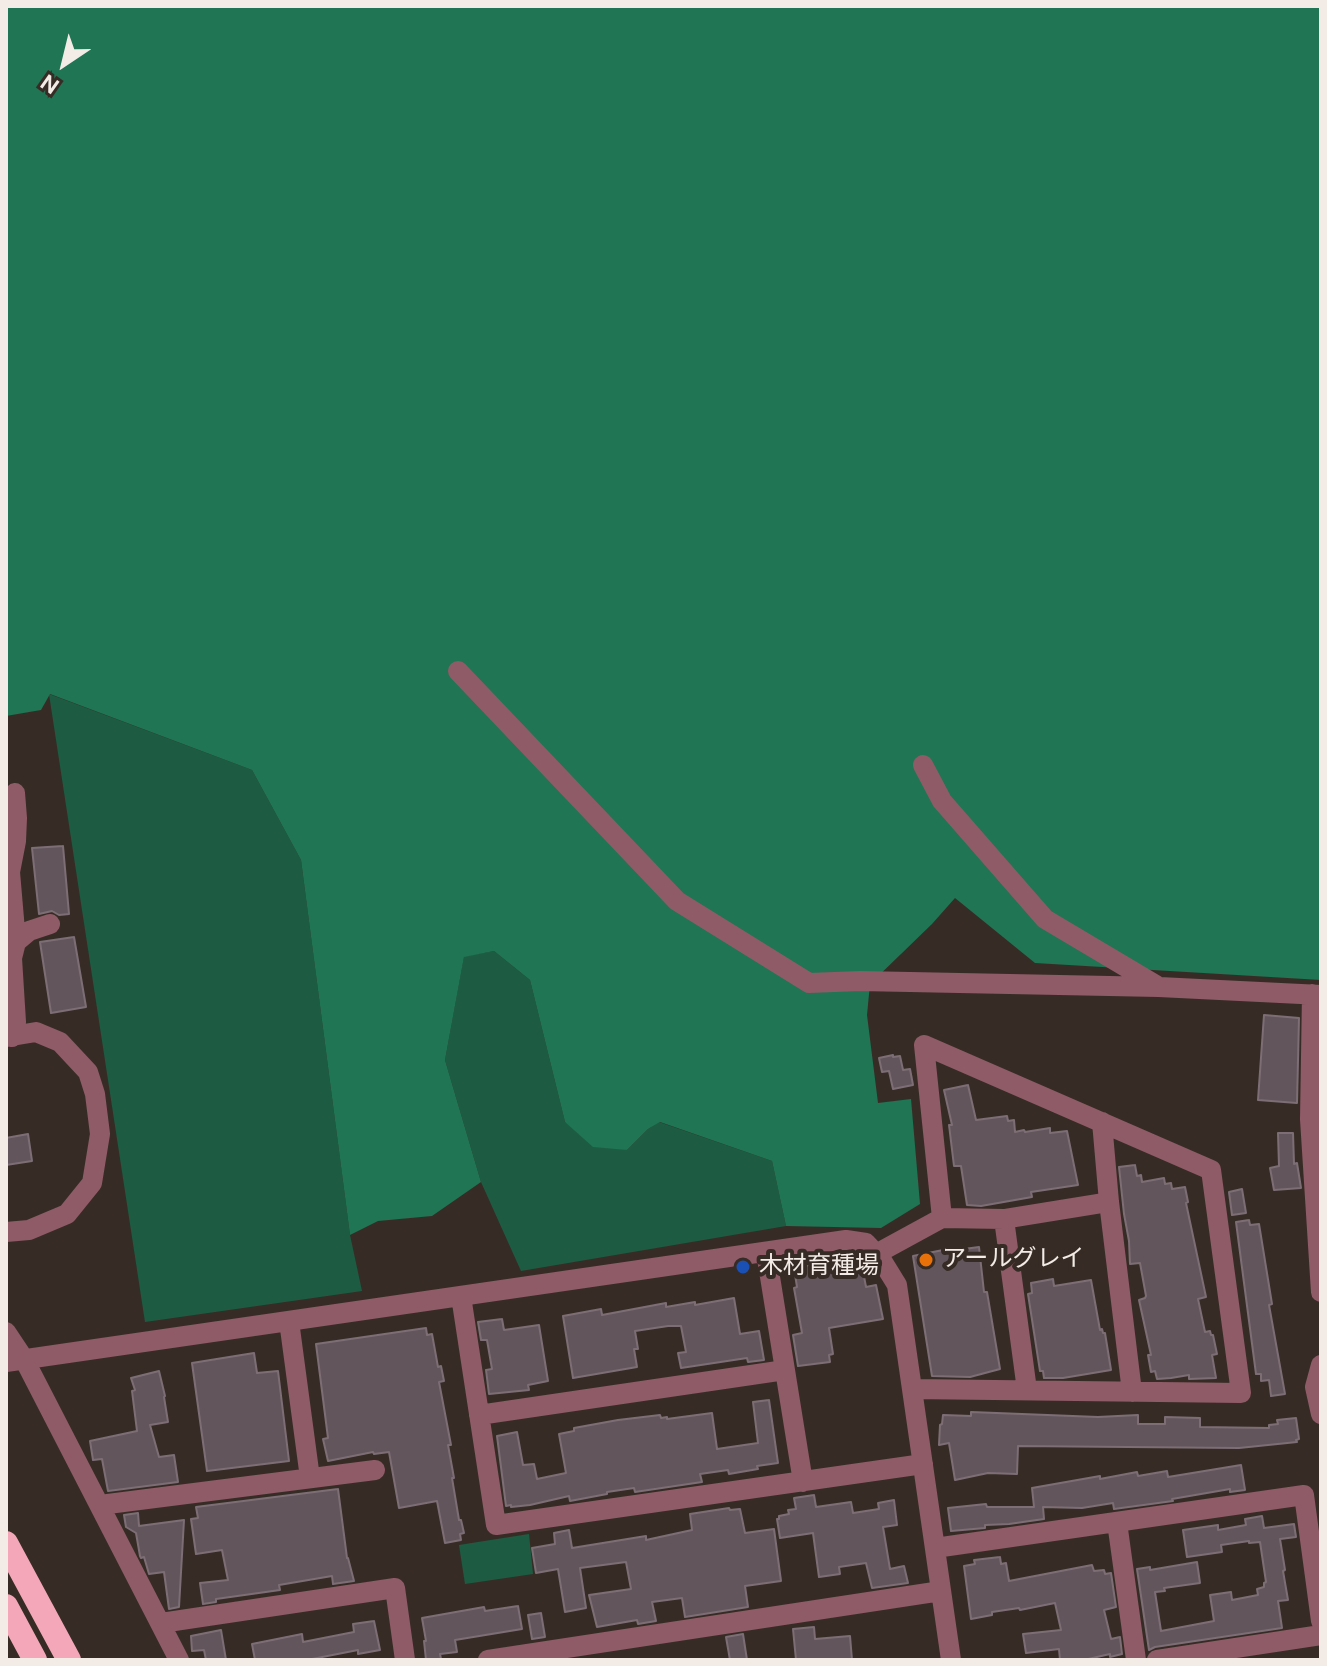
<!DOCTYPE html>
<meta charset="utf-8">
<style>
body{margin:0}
#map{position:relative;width:1327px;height:1666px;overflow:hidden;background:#372c25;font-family:"DM Sans",sans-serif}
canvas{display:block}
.frame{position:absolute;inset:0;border:8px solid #f2ebe6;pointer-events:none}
.north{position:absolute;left:24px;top:24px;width:80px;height:80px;-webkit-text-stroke:6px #372c25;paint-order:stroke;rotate:215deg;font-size:22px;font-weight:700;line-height:32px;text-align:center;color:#f2ebe6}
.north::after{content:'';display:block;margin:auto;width:28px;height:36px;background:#f2ebe6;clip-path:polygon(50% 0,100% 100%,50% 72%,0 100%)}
</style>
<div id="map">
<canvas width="1327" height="1666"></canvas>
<div class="frame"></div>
<div class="north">N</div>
</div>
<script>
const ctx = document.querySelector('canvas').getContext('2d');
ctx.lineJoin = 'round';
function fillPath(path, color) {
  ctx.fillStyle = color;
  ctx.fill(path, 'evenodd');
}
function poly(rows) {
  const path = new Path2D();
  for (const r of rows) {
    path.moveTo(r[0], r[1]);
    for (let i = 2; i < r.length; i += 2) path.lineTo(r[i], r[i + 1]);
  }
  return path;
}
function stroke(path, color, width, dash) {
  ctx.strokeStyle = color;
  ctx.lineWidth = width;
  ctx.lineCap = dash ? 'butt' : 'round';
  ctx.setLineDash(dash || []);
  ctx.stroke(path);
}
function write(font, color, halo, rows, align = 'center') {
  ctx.font = font + ' "DM Sans","Noto Sans JP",sans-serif';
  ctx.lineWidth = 8;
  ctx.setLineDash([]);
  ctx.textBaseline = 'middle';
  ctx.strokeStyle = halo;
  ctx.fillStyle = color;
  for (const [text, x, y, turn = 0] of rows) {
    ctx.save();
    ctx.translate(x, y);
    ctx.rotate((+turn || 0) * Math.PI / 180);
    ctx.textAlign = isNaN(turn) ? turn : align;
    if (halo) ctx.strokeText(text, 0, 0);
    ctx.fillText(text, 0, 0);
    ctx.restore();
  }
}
fillPath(poly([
 [49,694,252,770,301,860,350,1235,362,1291,145,1322],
 [494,951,530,980,565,1122,627,1150,648,1129,659,1122,772,1161,786,1226,521,1271,481,1182,445,1060,464,956],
 [529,1534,533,1574,465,1584,459,1545]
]), '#1d5c43');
fillPath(poly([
 [6,6,1321,6,1321,980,1035,963,955,898,932,924,870,984,867,1015,878,1103,911,1099,920,1204,881,1228,786,1226,772,1161,660,1122,648,1129,627,1150,593,1147,565,1122,530,980,494,951,464,957,445,1060,481,1182,432,1216,378,1221,350,1235,301,860,252,770,50,694,41,710,6,716]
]), '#1f7554');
const building = poly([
 [63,846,69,914,59,915,52,911,39,914,32,848,63,846],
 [74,937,86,1007,51,1013,40,942,74,937],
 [1264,1015,1299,1018,1297,1103,1258,1100,1264,1015],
 [893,1055,893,1057,900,1056,903,1070,910,1069,913,1085,893,1089,889,1071,882,1072,879,1058,893,1055],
 [968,1085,976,1120,1007,1116,1008,1121,1014,1120,1015,1132,1024,1130,1025,1132,1050,1128,1050,1133,1067,1131,1078,1185,1031,1192,1032,1197,981,1206,967,1205,961,1166,954,1166,949,1125,952,1125,944,1090,968,1085],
 [1278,1133,1293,1133,1294,1164,1297,1163,1301,1188,1274,1190,1270,1168,1279,1166,1278,1133],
 [28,1134,32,1161,6,1165,6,1138,28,1134],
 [1135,1165,1137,1176,1141,1175,1142,1182,1164,1178,1165,1184,1171,1183,1172,1189,1185,1187,1188,1202,1186,1203,1206,1297,1198,1299,1205,1332,1210,1331,1211,1335,1213,1335,1217,1354,1212,1355,1216,1378,1189,1379,1189,1375,1171,1378,1157,1379,1155,1371,1151,1372,1148,1355,1151,1355,1139,1300,1145,1298,1146,1296,1140,1263,1130,1264,1129,1241,1124,1214,1119,1167,1135,1165],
 [1242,1189,1246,1213,1232,1215,1229,1192,1242,1189],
 [1249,1220,1250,1225,1259,1224,1272,1304,1269,1305,1285,1394,1271,1396,1269,1380,1261,1381,1261,1374,1256,1374,1236,1222,1249,1220],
 [963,1246,964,1249,979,1247,984,1292,987,1292,1000,1369,970,1377,932,1376,913,1256,963,1246],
 [824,1263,825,1267,843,1264,844,1269,862,1266,866,1287,876,1285,883,1319,829,1328,833,1354,829,1355,830,1362,798,1366,793,1335,802,1333,794,1288,797,1287,794,1268,824,1263],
 [1053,1279,1054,1286,1091,1280,1100,1330,1102,1329,1103,1333,1105,1333,1111,1370,1063,1378,1044,1378,1043,1371,1040,1371,1028,1294,1032,1293,1031,1283,1053,1279],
 [734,1298,740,1334,759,1331,764,1360,748,1362,747,1358,681,1368,678,1353,686,1352,681,1326,668,1326,635,1331,638,1349,634,1349,637,1367,573,1378,563,1316,601,1309,602,1315,666,1303,666,1307,695,1302,695,1305,734,1298],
 [502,1319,504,1330,539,1325,548,1381,528,1385,529,1390,489,1394,486,1370,492,1369,487,1340,481,1340,478,1322,502,1319],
 [426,1328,427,1335,432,1334,438,1367,441,1366,444,1381,439,1382,451,1445,448,1445,454,1478,452,1478,459,1520,461,1520,464,1533,460,1534,461,1540,445,1543,437,1501,399,1508,389,1452,374,1454,373,1452,328,1461,323,1439,328,1438,316,1344,426,1328],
 [254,1353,257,1373,278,1371,289,1461,207,1471,192,1363,254,1353],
 [159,1371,165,1396,164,1397,168,1422,150,1425,159,1457,174,1455,178,1482,108,1491,102,1459,93,1460,90,1441,137,1431,132,1391,135,1390,131,1378,159,1371],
 [769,1400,778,1463,757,1466,758,1469,729,1474,728,1470,700,1474,702,1482,635,1492,634,1488,607,1492,607,1494,570,1501,569,1496,530,1505,511,1507,511,1505,506,1506,497,1436,517,1432,523,1465,534,1464,537,1479,566,1473,559,1434,574,1431,574,1428,618,1420,660,1415,661,1418,667,1417,667,1419,712,1413,717,1449,758,1443,753,1402,769,1400],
 [971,1412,1098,1417,1138,1415,1138,1424,1165,1424,1165,1417,1200,1418,1200,1427,1269,1428,1269,1425,1278,1424,1277,1420,1296,1418,1299,1439,1296,1440,1297,1442,1239,1448,1018,1446,1017,1474,988,1473,955,1480,949,1443,939,1445,940,1425,942,1424,943,1415,971,1416,971,1412],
 [1241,1465,1245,1490,1230,1492,1230,1489,1172,1499,1173,1501,1114,1509,1113,1503,1082,1508,1043,1507,1044,1519,1009,1524,985,1525,985,1528,951,1531,948,1508,986,1504,987,1507,1034,1507,1032,1488,1100,1476,1100,1479,1137,1472,1138,1476,1167,1471,1168,1477,1241,1465],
 [338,1489,347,1558,348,1558,354,1581,333,1584,332,1576,279,1585,280,1590,216,1599,216,1602,203,1604,200,1583,228,1580,222,1550,196,1554,191,1519,198,1518,196,1507,338,1489],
 [814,1495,816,1507,851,1502,853,1513,879,1509,878,1503,894,1500,897,1525,883,1527,890,1569,904,1566,908,1583,872,1588,866,1563,839,1567,840,1574,819,1577,813,1533,780,1538,777,1519,779,1519,779,1516,789,1514,788,1510,796,1509,794,1498,814,1495],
 [729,1508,730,1510,740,1509,745,1533,774,1529,781,1581,745,1586,748,1607,685,1617,682,1598,652,1602,656,1621,638,1624,637,1620,597,1627,589,1595,631,1589,626,1562,580,1568,586,1608,565,1612,558,1569,536,1573,532,1548,555,1544,554,1533,569,1530,572,1548,646,1536,646,1540,692,1530,690,1514,729,1508],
 [138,1513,139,1526,184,1520,179,1607,169,1609,164,1572,149,1574,144,1557,141,1558,140,1556,136,1533,126,1527,124,1515,138,1513],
 [1262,1516,1264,1528,1294,1524,1296,1537,1280,1539,1285,1570,1283,1571,1288,1600,1278,1601,1282,1628,1155,1647,1149,1650,1137,1569,1150,1567,1150,1570,1197,1562,1200,1583,1164,1588,1165,1591,1155,1592,1161,1631,1214,1621,1210,1595,1231,1592,1232,1600,1258,1595,1257,1589,1264,1587,1264,1583,1266,1582,1260,1542,1249,1543,1249,1541,1221,1545,1222,1552,1187,1557,1183,1530,1218,1525,1218,1530,1246,1525,1245,1519,1262,1516],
 [1000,1557,1001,1564,1006,1563,1009,1581,1092,1565,1094,1571,1104,1570,1105,1574,1111,1573,1116,1607,1104,1610,1111,1639,1120,1637,1122,1654,1110,1657,1110,1654,1084,1660,1060,1660,1059,1649,1026,1653,1023,1634,1061,1630,1055,1603,1020,1610,1019,1608,992,1612,992,1615,971,1619,964,1566,975,1564,974,1560,1000,1557],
 [518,1606,522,1629,455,1640,457,1652,440,1654,441,1659,426,1660,424,1641,426,1641,422,1618,484,1607,485,1611,518,1606],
 [541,1613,545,1637,532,1639,528,1615,541,1613],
 [374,1621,380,1650,358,1654,358,1650,307,1660,255,1660,252,1644,302,1634,303,1642,354,1632,353,1624,374,1621],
 [814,1627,815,1639,850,1636,852,1660,796,1660,793,1629,814,1627],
 [221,1630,226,1660,206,1660,204,1650,192,1651,191,1636,221,1630],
 [743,1634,747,1660,730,1660,726,1637,743,1634]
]);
fillPath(building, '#63555c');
stroke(building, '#7d6e76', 2);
stroke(poly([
 [458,671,677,901,809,983,860,981,1159,987,1321,995],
 [923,765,942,801,1045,919,1156,985],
 [15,793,17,818,16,841,10,872,16,942],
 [1312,994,1310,1119,1321,1120],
 [6,1037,36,1032,60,1042,88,1072,95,1094,100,1134,92,1183,67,1214,29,1230,6,1232],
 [12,1037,16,1022,12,958,16,942,29,931,50,924],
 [1310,1119,1321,1292],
 [1102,1122,1109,1202,1132,1392],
 [1004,1219,1027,1390],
 [766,1252,803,1482],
 [876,1254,942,1218,1004,1219,1109,1202],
 [461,1296,496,1525,923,1464],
 [289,1321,310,1478],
 [6,1332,24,1359,179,1660],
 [6,1362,846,1240,866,1243,881,1259,897,1285,951,1660],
 [1321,1365,1315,1387,1321,1414],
 [912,1389,1241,1393,1211,1170,924,1045,942,1218],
 [479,1415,785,1370],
 [100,1505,375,1470],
 [1117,1522,1136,1660],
 [935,1548,1304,1495,1321,1621],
 [161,1623,395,1588,405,1660],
 [488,1660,941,1591],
 [1157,1660,1321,1635]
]), '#8f5b67', 20);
stroke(poly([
 [6,1543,69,1660],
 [6,1606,35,1660]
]), '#f4a7b8', 24);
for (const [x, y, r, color] of [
 [926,1260,8,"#e8710a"],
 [743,1267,8,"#1a4fb4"]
]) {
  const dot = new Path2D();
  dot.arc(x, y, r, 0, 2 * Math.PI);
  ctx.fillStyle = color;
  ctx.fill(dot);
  stroke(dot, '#372c25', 3);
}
write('24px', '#f2ebe6', '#372c25', [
 ["アールグレイ",942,1260],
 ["木材育種場",759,1267]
], 'left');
</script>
